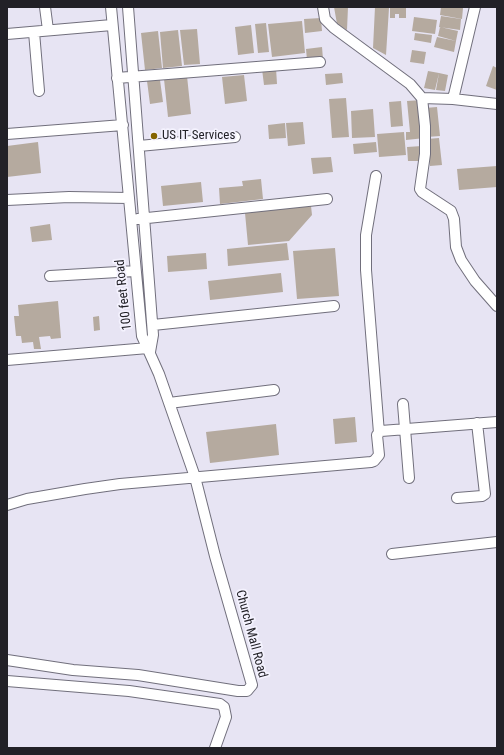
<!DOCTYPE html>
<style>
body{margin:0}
#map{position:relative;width:504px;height:755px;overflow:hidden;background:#e7e4f3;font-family:"Roboto Condensed",sans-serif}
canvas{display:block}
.frame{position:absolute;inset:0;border:8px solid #222127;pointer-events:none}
</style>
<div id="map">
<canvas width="504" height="755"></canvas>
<div class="frame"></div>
</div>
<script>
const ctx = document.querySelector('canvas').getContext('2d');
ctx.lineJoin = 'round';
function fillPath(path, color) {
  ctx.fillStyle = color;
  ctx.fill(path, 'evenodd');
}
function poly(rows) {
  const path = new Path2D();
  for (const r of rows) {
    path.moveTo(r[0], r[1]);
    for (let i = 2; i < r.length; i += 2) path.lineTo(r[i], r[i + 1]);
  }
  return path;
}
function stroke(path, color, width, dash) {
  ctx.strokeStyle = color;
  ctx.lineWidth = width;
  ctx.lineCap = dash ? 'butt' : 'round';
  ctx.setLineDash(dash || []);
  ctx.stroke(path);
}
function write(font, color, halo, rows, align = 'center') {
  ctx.font = font + ' "Roboto Condensed",sans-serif';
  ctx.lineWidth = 3.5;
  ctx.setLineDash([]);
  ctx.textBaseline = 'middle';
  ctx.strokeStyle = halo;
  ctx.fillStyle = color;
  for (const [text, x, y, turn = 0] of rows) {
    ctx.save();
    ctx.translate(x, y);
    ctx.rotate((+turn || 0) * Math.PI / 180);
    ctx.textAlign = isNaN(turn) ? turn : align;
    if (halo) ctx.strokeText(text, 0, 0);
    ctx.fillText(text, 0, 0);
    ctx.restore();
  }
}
fillPath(poly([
 [334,7,348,7,347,30,337,24],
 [375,7,389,8,386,55,373,48],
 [390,7,406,7,406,18,399,18,399,14,395,14,395,18,390,18],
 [441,7,463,8,462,19,440,15],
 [441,16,461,19,460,30,439,27],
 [414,17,437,20,435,34,412,31],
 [321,18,322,31,305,33,304,19],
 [302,21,305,53,272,57,268,24],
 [266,23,269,52,258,53,255,24],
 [251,25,254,53,238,55,235,27],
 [440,27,458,31,456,41,438,36],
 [197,29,200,64,184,65,180,30],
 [178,30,182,66,163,68,160,32],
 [158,31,162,68,145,70,141,33],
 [415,33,432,35,431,43,414,40],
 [437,37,456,41,454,52,434,47],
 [322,47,323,59,307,60,306,49],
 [412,50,426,52,424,64,410,62],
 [493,66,497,68,497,90,486,86],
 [276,68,277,84,264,85,262,69],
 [428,71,439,73,435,90,424,88],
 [342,73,343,83,326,85,325,74],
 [439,73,448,75,445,91,436,90],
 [244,75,247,101,225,104,222,77],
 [187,76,191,114,168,117,164,79],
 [160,80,163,102,150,104,147,81],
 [346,98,349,137,332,138,329,99],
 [422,100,425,138,406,140,406,132,410,132,407,101],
 [401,101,403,126,391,127,389,102],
 [437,107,440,136,427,137,425,108],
 [373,109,375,137,352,138,351,111],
 [303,122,305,144,288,146,286,123],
 [285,123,286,138,269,139,268,125],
 [404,132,406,155,379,157,377,134],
 [439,138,442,165,430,166,427,139],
 [38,142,41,173,7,177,7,146],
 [376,142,377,152,354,154,353,144],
 [422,146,423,161,408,161,407,147],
 [331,157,333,172,313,174,311,158],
 [497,166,497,187,459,190,457,169],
 [261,179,263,199,220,204,219,188,243,186,242,181],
 [201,182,203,202,163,206,161,186],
 [311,206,312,215,289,241,248,245,245,213],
 [50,224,52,240,32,242,30,227],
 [287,243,289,260,228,266,227,249],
 [335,248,339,296,297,299,293,251],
 [206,253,207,269,168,272,167,256],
 [281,273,283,292,210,300,208,281],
 [58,301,61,338,51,339,50,336,39,337,41,349,34,349,33,342,22,343,21,336,16,336,14,316,19,316,18,305],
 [99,316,100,330,94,331,93,317],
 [355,417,357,442,335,444,333,419],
 [276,424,279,455,210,463,206,432]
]), '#b5aa9f');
const minor = poly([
 [45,7,48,30],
 [128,7,153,335,150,352],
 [323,7,325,19,334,28,410,84,422,98,425,126,425,154,420,189,422,192,451,211,454,219,456,247,461,260,475,281,497,306],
 [34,32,39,91],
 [7,34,112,25],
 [117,78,320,62],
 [422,98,453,99,497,104],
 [453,99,475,7],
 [7,134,123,125],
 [139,146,235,137],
 [376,176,366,235,366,270,379,433],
 [7,200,69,197,129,198],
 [138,219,327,199],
 [50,276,135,271],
 [153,325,334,306],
 [7,360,148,348],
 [169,403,274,390],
 [403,404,409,478],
 [457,498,482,496,485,494,477,423],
 [7,505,27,499,85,489,120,484,371,462,374,461,379,455,377,435,381,431,497,422],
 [392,554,497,542],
 [7,660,73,670,138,675,238,691,247,691,252,685,215,556,195,477,159,374,142,336,111,7],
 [7,681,129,691,220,704,224,707,226,717,215,748]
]);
stroke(minor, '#716f7c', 12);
stroke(minor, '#fff', 10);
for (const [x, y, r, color] of [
 [154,136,4,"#856400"]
]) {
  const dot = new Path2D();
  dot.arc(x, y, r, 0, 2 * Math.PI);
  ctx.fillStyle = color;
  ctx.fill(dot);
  stroke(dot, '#f4f2fe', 1.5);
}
write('13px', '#222127', '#f4f2fe', [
 ["US IT Services",162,136]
], 'left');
write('13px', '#222127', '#f4f2fe', [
 ["100 feet Road",124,295,-96],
 ["Church Mall Road",251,634,75]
]);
</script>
